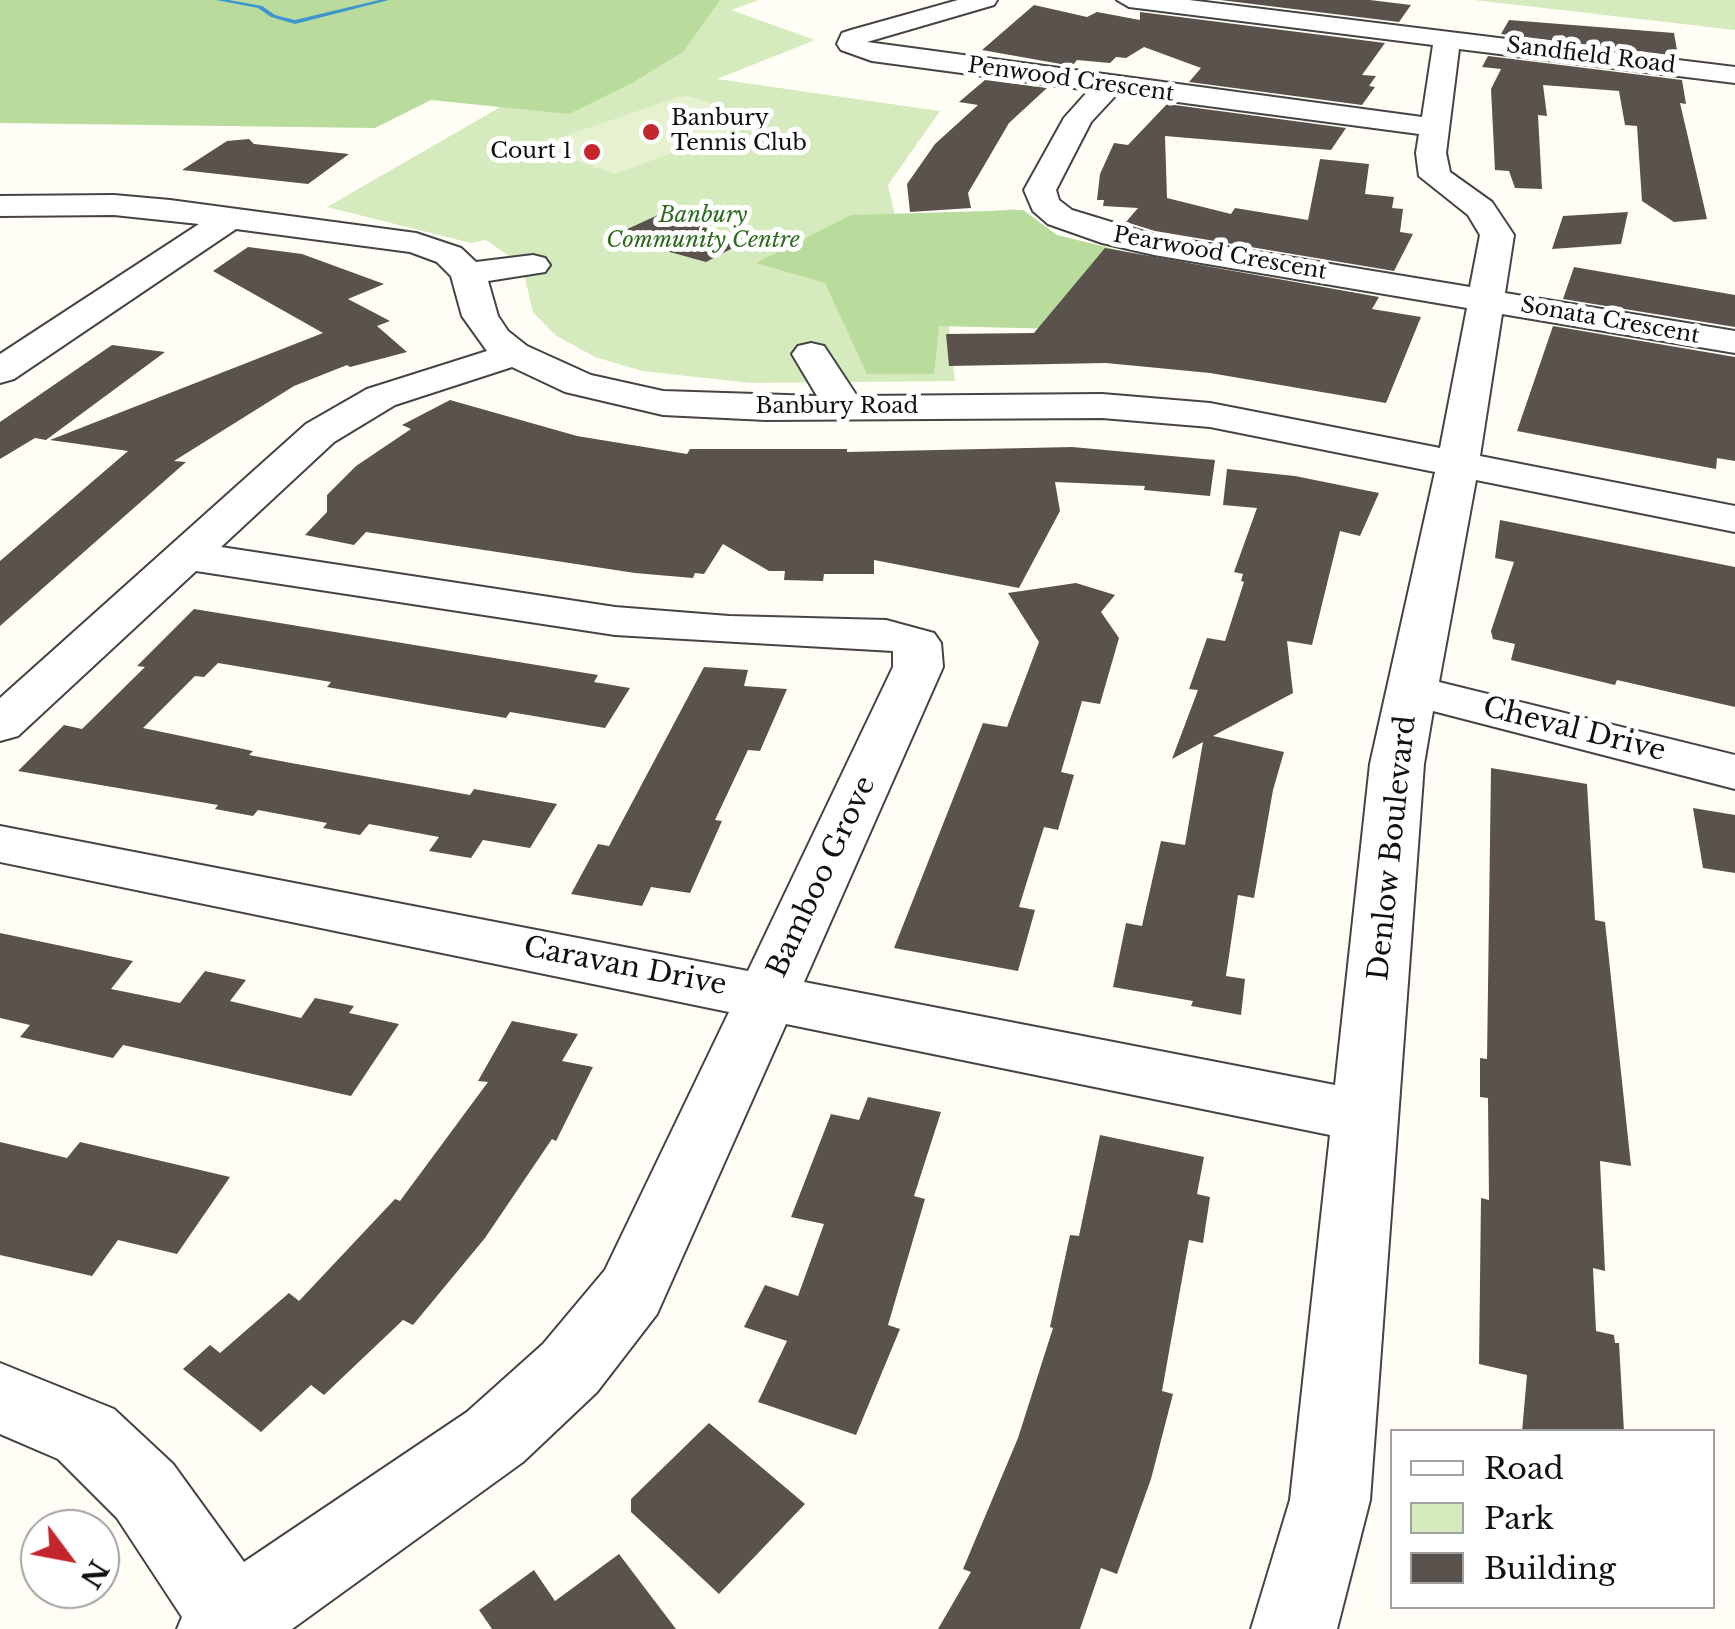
<!DOCTYPE html>
<style>
body{margin:0}
#map{position:relative;width:1735px;height:1629px;overflow:hidden;background:#fffdf5;font-family:"Libre Baskerville",serif}
canvas{display:block}
.legend{position:absolute;left:1390px;top:1429px;width:325px;height:180px;box-sizing:border-box;background:#fff;border:2px solid #a0a0a0;margin:0;padding:12px 18px;list-style:none;font-size:30px;color:#111}
.legend li{display:flex;align-items:center;gap:20px;height:50px}
.legend b{width:50px;border:2px solid #a0a0a0}
.north{position:absolute;left:20px;top:1509px;width:100px;height:100px;box-sizing:border-box;background:#fff;border:2px solid #a0a0a0;border-radius:50%;rotate:122deg;font-size:28px;font-weight:700;line-height:40px;text-align:center;color:#111}
.north::after{content:'';display:block;margin:auto;width:35px;height:45px;background:#c4262e;clip-path:polygon(50% 0,100% 100%,50% 72%,0 100%)}
</style>
<div id="map">
<canvas width="1735" height="1629"></canvas>
<ul class="legend">
<li><b style="height:12px;background:#fff"></b>Road</li>
<li><b style="height:28px;background:#d5ebbd"></b>Park</li>
<li><b style="height:28px;background:#5a524d"></b>Building</li>
</ul>
<div class="north">N</div>
</div>
<script>
const ctx = document.querySelector('canvas').getContext('2d');
ctx.lineJoin = 'round';
function fillPath(path, color) {
  ctx.fillStyle = color;
  ctx.fill(path, 'evenodd');
}
function poly(rows) {
  const path = new Path2D();
  for (const r of rows) {
    path.moveTo(r[0], r[1]);
    for (let i = 2; i < r.length; i += 2) path.lineTo(r[i], r[i + 1]);
  }
  return path;
}
function stroke(path, color, width, dash) {
  ctx.strokeStyle = color;
  ctx.lineWidth = width;
  ctx.lineCap = dash ? 'butt' : 'round';
  ctx.setLineDash(dash || []);
  ctx.stroke(path);
}
function write(font, color, halo, rows, align = 'center') {
  ctx.font = font + ' "Libre Baskerville",serif';
  ctx.lineWidth = 10;
  ctx.setLineDash([]);
  ctx.textBaseline = 'middle';
  ctx.strokeStyle = halo;
  ctx.fillStyle = color;
  for (const [text, x, y, turn = 0] of rows) {
    ctx.save();
    ctx.translate(x, y);
    ctx.rotate((+turn || 0) * Math.PI / 180);
    ctx.textAlign = isNaN(turn) ? turn : align;
    if (halo) ctx.strokeText(text, 0, 0);
    ctx.fillText(text, 0, 0);
    ctx.restore();
  }
}
fillPath(poly([
 [0,0,759,0,731,10,815,40,717,79,940,111,888,185,896,220,1015,209,1020,215,948,319,955,381,750,383,642,371,595,357,555,335,533,312,524,274,513,259,486,240,471,243,327,207,509,102],
 [1474,0,1735,0,1735,30,1535,7]
]), '#d5ebbd');
fillPath(poly([
 [0,0,720,0,684,51,632,83,569,114,431,100,375,128,0,123],
 [1023,210,1057,235,1122,251,1058,329,939,326,934,374,867,374,825,283,756,263,851,215]
]), '#b9dc9c');
fillPath(poly([
 [685,95,763,119,615,174,535,146]
]), '#e6f2cf');
fillPath(poly([
 [216,0,229,0,262,6,275,15,295,20,379,0,389,0,295,24,271,17,258,8,216,0]
]), '#3f96cf');
fillPath(poly([
 [1220,0,1370,0,1411,5,1399,22],
 [1034,5,1087,17,1097,12,1140,20,1140,12,1385,43,1362,75,1376,76,1369,86,1375,87,1362,105,1189,82,1201,68,1144,47,1126,58,1116,57,1110,63,1077,60,1072,66,982,50],
 [1509,20,1674,33,1678,56,1501,34],
 [1488,56,1682,80,1686,104,1680,103,1707,219,1674,222,1642,201,1637,126,1625,125,1619,91,1543,85,1547,116,1538,115,1542,189,1515,188,1509,171,1495,170,1491,89,1501,69,1482,67],
 [985,80,1047,88,1009,123,968,193,971,208,910,212,907,184,935,144,978,105,959,102],
 [1167,104,1346,128,1331,150,1165,136,1167,198,1231,214,1235,208,1308,220,1320,159,1369,164,1365,194,1394,197,1392,208,1403,209,1400,232,1413,234,1394,271,1155,231,1126,222,1138,208,1103,206,1104,200,1097,200,1100,174,1114,143,1128,145],
 [249,139,254,144,349,154,308,184,182,170,227,141],
 [1628,212,1621,244,1552,249,1563,216],
 [658,215,662,215,748,240,706,262,612,236],
 [248,247,302,254,384,284,348,299,390,321,377,326,407,352,350,367,347,365,294,386,174,461,186,462,0,626,0,561,128,451,50,440,323,333,213,271],
 [1105,248,1379,297,1372,309,1421,317,1386,403,1210,373,1106,363,949,366,946,334,1034,333],
 [1574,267,1735,295,1735,327,1563,299],
 [1553,326,1735,357,1735,461,1717,458,1716,469,1517,431],
 [112,345,165,352,46,440,35,438,0,459,0,422],
 [450,400,577,436,687,454,690,449,847,449,847,452,1072,447,1215,460,1210,496,1144,490,1145,486,1055,482,1060,511,1019,588,874,560,874,574,824,574,823,581,784,580,785,571,769,571,723,544,704,574,695,573,693,578,635,573,366,532,354,545,305,535,327,512,327,495,356,466,411,429,402,425],
 [1227,469,1295,476,1379,493,1360,536,1340,531,1312,645,1287,641,1293,693,1213,736,1284,752,1273,790,1254,898,1238,895,1226,976,1245,979,1241,1015,1191,1006,1193,1001,1113,987,1126,923,1142,926,1161,841,1185,845,1203,742,1172,759,1198,690,1189,689,1207,638,1225,641,1244,582,1241,581,1243,574,1234,572,1257,508,1223,505],
 [1500,520,1735,567,1735,707,1617,680,1615,685,1511,660,1515,644,1493,639,1491,631,1514,562,1495,558],
 [1076,583,1115,595,1101,612,1119,638,1100,704,1082,701,1061,772,1074,775,1058,830,1044,827,1019,907,1035,910,1018,971,894,948,983,723,1007,727,1039,642,1008,593],
 [194,609,598,675,594,682,630,688,605,728,510,712,506,718,429,705,327,687,331,682,218,663,204,677,195,676,143,728,253,751,249,755,291,763,470,795,474,789,557,804,530,848,483,840,471,858,429,851,439,837,369,824,360,835,323,828,327,823,258,810,253,816,215,809,218,805,18,771,64,725,82,729,145,667,137,666],
 [704,667,748,670,744,686,787,689,760,751,748,750,715,820,722,821,690,893,651,887,642,906,571,894,598,844,609,846],
 [1491,768,1587,784,1595,920,1605,922,1631,1166,1600,1161,1605,1271,1593,1268,1596,1331,1614,1335,1615,1343,1619,1343,1624,1432,1522,1432,1527,1375,1479,1364,1481,1198,1489,1200,1488,1098,1480,1097,1480,1058,1487,1059],
 [1693,808,1735,815,1735,873,1703,868],
 [0,933,133,961,111,989,180,1003,205,971,246,980,230,1001,301,1018,315,998,354,1006,349,1013,399,1024,351,1096,123,1045,113,1058,20,1037,30,1025,0,1018],
 [512,1021,578,1034,562,1061,593,1067,556,1141,552,1139,485,1238,413,1325,403,1320,324,1395,311,1385,261,1432,183,1369,210,1345,220,1353,289,1293,299,1301,395,1199,400,1201,488,1082,478,1081],
 [868,1097,941,1112,914,1196,925,1199,888,1325,900,1329,856,1435,758,1402,787,1341,744,1327,765,1285,798,1296,824,1224,791,1217,831,1114,859,1120],
 [1100,1135,1204,1157,1197,1194,1210,1197,1203,1243,1189,1240,1162,1391,1173,1394,1151,1479,1117,1574,1101,1568,1080,1629,938,1629,971,1572,963,1569,1018,1438,1053,1328,1050,1327,1070,1235,1079,1236],
 [0,1142,67,1158,80,1142,230,1177,177,1254,118,1240,92,1276,0,1255],
 [709,1423,805,1504,719,1594,631,1512,631,1499],
 [619,1554,676,1629,492,1629,479,1610,534,1570,555,1601]
]), '#5a524d');
const minor = poly([
 [958,0,997,0,994,5,867,42,1422,117,1433,45,1129,7,1117,0,1189,0,1735,67,1735,83,1459,49,1446,153,1450,172,1492,202,1514,235,1505,293,1735,331,1735,353,1502,314,1480,456,1735,506,1735,532,1476,480,1439,682,1735,755,1735,789,1433,711,1424,764,1370,1500,1337,1629,1251,1629,1290,1500,1330,1135,786,1024,657,1314,597,1392,523,1462,292,1629,177,1629,182,1617,117,1518,58,1459,0,1434,0,1363,114,1409,173,1464,244,1562,467,1412,543,1344,605,1270,729,1012,0,862,0,826,748,971,893,667,893,651,615,635,196,571,18,736,0,741,0,698,306,424,367,389,487,351,462,316,451,276,437,262,410,252,236,229,14,379,0,383,0,354,199,224,114,215,0,216,0,196,114,195,170,200,416,233,461,248,476,262,533,255,545,258,550,265,545,272,488,281,498,316,508,331,527,346,591,375,663,391,817,396,792,354,798,346,811,343,824,346,857,396,1102,394,1210,403,1440,448,1467,308,1154,255,1102,243,1048,224,1033,211,1024,190,1064,118,1089,90,872,61,841,50,837,44,842,33,851,30,958,0],
 [1117,94,1419,134,1416,153,1419,176,1468,215,1480,235,1470,287,1154,235,1072,210,1059,200,1056,190,1091,122,1117,94],
 [512,367,565,392,663,415,766,420,1102,418,1210,427,1435,472,1370,764,1335,1085,804,982,943,667,941,643,934,633,886,620,729,616,615,607,221,547,334,442,395,405,512,367]
]);
stroke(minor, '#444', 4);
fillPath(minor, '#fff');
for (const [x, y, r, color] of [
 [651,132,10,"#c4262e"],
 [592,152,10,"#c4262e"]
]) {
  const dot = new Path2D();
  dot.arc(x, y, r, 0, 2 * Math.PI);
  ctx.fillStyle = color;
  ctx.fill(dot);
  stroke(dot, '#fff', 4);
}
write('22px', '#111', '#fff', [
 ["Sandfield Road",1591,56,7],
 ["Penwood Crescent",1071,80,8],
 ["Pearwood Crescent",1220,254,10],
 ["Sonata Crescent",1610,321,10],
 ["Banbury Road",837,407]
]);
write('22px', '#111', '#fff', [
 ["Banbury",671,119],
 ["Tennis Club",671,144],
 ["Court 1",572,152,"right"]
], 'left');
write('italic 22px', '#2f6b1f', '#fff', [
 ["Banbury",703,216],
 ["Community Centre",703,241]
]);
write('28px', '#111', '#fff', [
 ["Cheval Drive",1574,730,14],
 ["Denlow Boulevard",1393,848,-84],
 ["Bamboo Grove",822,877,-65],
 ["Caravan Drive",625,967,11]
]);
</script>
